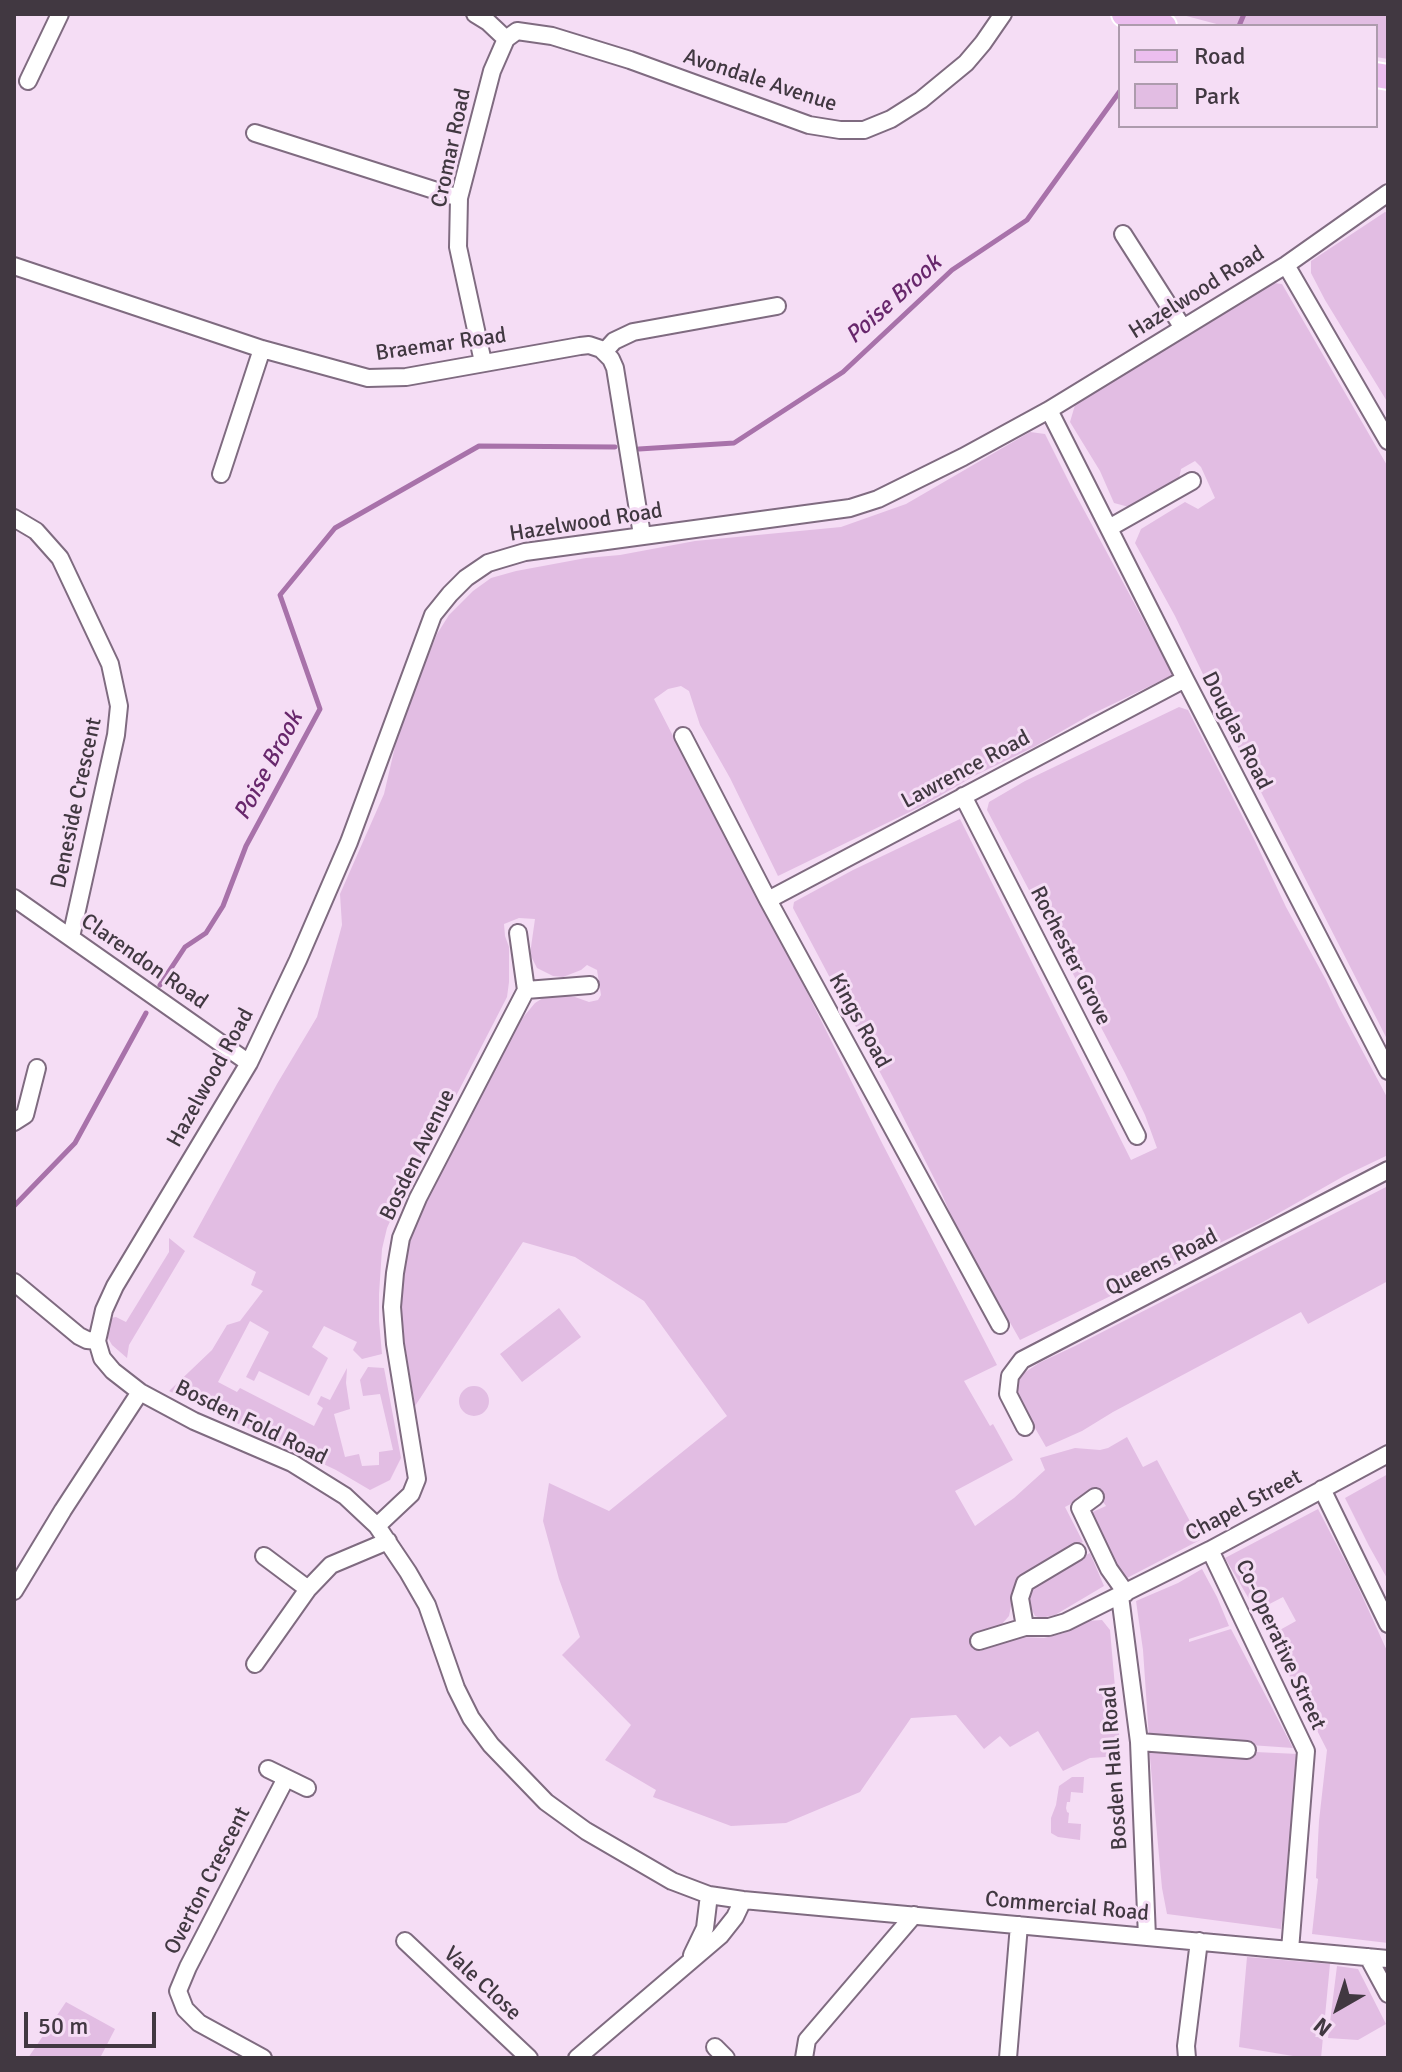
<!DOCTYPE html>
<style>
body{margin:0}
#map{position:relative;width:1402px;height:2072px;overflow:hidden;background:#f5ddf5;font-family:Signika,sans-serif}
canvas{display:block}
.frame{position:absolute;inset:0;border:16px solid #413841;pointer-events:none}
.legend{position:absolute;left:1118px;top:24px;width:260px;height:104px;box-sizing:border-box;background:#f5ddf5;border:2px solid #ad9bad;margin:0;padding:10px 14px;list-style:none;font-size:24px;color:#413841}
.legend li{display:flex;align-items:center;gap:16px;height:40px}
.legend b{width:40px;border:2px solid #ad9bad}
.north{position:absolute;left:1298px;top:1968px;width:80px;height:80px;-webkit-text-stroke:6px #f5ddf5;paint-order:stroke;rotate:219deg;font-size:22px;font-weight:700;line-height:32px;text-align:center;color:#413841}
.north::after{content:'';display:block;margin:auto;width:28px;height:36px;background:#413841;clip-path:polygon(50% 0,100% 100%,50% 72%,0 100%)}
.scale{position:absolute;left:24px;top:2012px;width:132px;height:36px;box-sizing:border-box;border:4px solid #413841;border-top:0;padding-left:10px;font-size:24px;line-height:28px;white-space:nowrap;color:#413841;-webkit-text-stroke:6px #f5ddf5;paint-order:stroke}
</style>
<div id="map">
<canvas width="1402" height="2072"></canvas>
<div class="frame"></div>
<ul class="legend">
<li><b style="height:10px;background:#ecbeef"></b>Road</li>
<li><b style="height:22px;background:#e2bde3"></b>Park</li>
</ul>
<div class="north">N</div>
<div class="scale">50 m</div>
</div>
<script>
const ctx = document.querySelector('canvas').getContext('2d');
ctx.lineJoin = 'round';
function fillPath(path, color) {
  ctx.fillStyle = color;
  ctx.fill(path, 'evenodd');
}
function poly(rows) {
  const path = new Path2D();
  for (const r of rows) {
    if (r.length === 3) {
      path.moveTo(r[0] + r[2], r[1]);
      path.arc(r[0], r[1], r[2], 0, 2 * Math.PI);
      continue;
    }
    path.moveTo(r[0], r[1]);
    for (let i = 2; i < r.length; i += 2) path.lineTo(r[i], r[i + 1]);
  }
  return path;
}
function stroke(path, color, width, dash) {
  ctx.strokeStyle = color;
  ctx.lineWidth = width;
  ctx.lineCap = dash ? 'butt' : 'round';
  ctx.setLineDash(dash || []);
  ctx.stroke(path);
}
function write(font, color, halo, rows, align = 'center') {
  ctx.font = font + ' Signika,sans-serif';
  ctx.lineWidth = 6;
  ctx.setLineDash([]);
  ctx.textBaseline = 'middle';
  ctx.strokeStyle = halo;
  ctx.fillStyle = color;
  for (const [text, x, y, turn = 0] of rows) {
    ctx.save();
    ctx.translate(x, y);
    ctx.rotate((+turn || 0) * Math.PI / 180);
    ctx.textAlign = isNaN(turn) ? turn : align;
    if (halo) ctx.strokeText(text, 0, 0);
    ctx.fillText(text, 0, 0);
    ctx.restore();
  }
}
fillPath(poly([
 [1179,14,1388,14,1388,59,1376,57,1376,26,1224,26],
 [1385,212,1388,213,1388,403,1325,300,1311,273,1311,261],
 [1274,283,1282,284,1388,467,1388,1041,1239,749,1175,616,1135,543,1141,529,1185,502,1198,509,1215,498,1201,467,1195,461,1181,469,1178,483,1129,507,1114,503,1100,471,1070,422,1075,405],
 [1030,432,1045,434,1071,486,1173,675,1090,715,1034,747,974,776,924,805,778,876,730,778,700,725,689,691,681,686,668,689,654,699,749,884,798,974,881,1141,997,1365,964,1381,990,1426,993,1424,1013,1460,955,1491,975,1526,1014,1498,1045,1470,1040,1458,1075,1448,1100,1450,1108,1448,1127,1437,1143,1467,1157,1460,1200,1540,1125,1579,1088,1514,1106,1506,1095,1491,1065,1507,1083,1542,1020,1579,1016,1582,1009,1616,1002,1624,972,1640,980,1651,1022,1637,1044,1638,1064,1633,1087,1621,1102,1620,1110,1630,1121,1756,1090,1758,1063,1771,1038,1731,1010,1747,1000,1736,984,1749,956,1715,911,1718,860,1792,786,1823,731,1826,653,1797,656,1790,605,1760,631,1725,562,1655,580,1637,559,1579,543,1521,549,1483,609,1511,727,1416,644,1301,575,1257,523,1242,415,1406,400,1316,408,1242,417,1220,446,1160,478,1103,520,1021,535,1003,549,994,575,997,589,1002,598,1000,601,995,597,970,587,965,581,970,563,977,553,976,537,968,530,954,535,919,519,918,504,924,505,936,509,947,509,982,507,997,456,1096,413,1171,387,1228,382,1249,379,1294,379,1321,382,1354,362,1359,353,1350,357,1342,324,1326,312,1347,328,1358,309,1396,259,1371,254,1381,246,1377,269,1332,250,1321,218,1382,237,1392,240,1388,314,1426,323,1408,317,1404,321,1396,330,1400,347,1368,346,1383,350,1409,334,1414,345,1457,359,1454,362,1466,379,1465,379,1452,393,1450,380,1394,363,1396,360,1380,368,1367,384,1368,401,1458,390,1480,370,1490,336,1470,169,1391,212,1350,227,1325,240,1321,263,1291,251,1285,256,1272,193,1237,277,1084,317,1017,342,925,340,894,384,794,400,725,437,634,449,615,473,591,491,578,516,571,586,558,620,555,695,541,841,527,906,504],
 [1179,707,1188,710,1255,841,1286,907,1326,980,1339,1007,1388,1099,1388,1155,1344,1176,1263,1222,1020,1340,957,1229,940,1190,892,1095,793,908,794,902,853,870,960,819,1131,1160,1157,1148,1145,1115,1125,1073,987,810,989,802,1025,781],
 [1388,1186,1388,1281,1308,1324,1301,1312,1113,1412,1082,1431,1046,1447,1016,1395,1016,1385,1024,1373,1039,1363,1075,1346],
 [169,1238,185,1251,129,1345,127,1358,112,1345,105,1333,111,1318,116,1317,126,1322,169,1252],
 [559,1308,581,1337,522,1382,500,1354],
 [474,1401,15],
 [1388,1474,1388,1580,1369,1546,1345,1498],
 [1318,1509,1354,1578,1388,1653,1388,1943,1312,1934,1318,1879,1316,1878,1319,1821,1327,1750,1269,1636,1296,1621,1283,1597,1256,1611,1225,1558],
 [1090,1553,1104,1586,1055,1615,1041,1618,1035,1616,1026,1598,1030,1585],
 [1202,1569,1217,1597,1229,1626,1189,1639,1189,1642,1231,1629,1293,1748,1149,1738,1143,1650,1136,1601,1178,1583],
 [1149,1747,1298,1754,1290,1874,1285,1895,1281,1929,1167,1914,1162,1888],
 [1072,1777,1084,1777,1083,1793,1071,1792,1070,1802,1067,1802,1066,1808,1067,1812,1069,1813,1068,1823,1081,1824,1080,1840,1058,1837,1051,1833,1051,1818,1056,1805,1059,1786],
 [1247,1957,1330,1964,1321,2058,1305,2058,1239,2047],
 [1337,1966,1358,1969,1386,2024,1358,2040,1328,2038],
 [66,2002,115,2029,100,2058,28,2058]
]), '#e2bde3');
stroke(poly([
 [1239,26,1244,14],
 [639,449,734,443,843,372,952,270,1027,220,1120,91],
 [160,985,185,947,206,933,223,906,246,846,320,709,280,595,335,528,479,446,615,447],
 [14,1206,75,1143,146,1013]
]), '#a872aa', 5);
const minor = poly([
 [475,14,488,22,506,39,517,31,552,36,630,60,809,125,840,130,864,130,891,119,921,100,966,63,983,43,1003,14],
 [28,81,60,14],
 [255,133,459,198],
 [1388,193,1286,265,1049,410,963,457,878,499,850,508,525,552,488,563,466,578,450,594,433,615,349,842,298,960,249,1063,115,1286,104,1310,97,1341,102,1358,113,1371,140,1392,194,1421,292,1463,345,1496,377,1526,408,1572,427,1605,456,1688,471,1718,491,1745,546,1802,586,1831,672,1881,709,1895,743,1900,1388,1959],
 [1123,234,1183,328],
 [1286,265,1388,441],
 [14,266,262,349,368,378,406,377,580,346,589,345,601,349,611,359,615,368,642,535],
 [605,351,614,341,633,332,777,306],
 [483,362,458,247,459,198,492,71,506,39],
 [1049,410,1185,679,1388,1071],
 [221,474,262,349],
 [14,518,36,531,60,558,110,664,119,706,116,735,71,937],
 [1109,528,1192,481],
 [683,736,768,900,1000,1325],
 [963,796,1137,1136],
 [14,898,249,1063],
 [768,900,1185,679],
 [518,933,526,990],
 [14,1122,25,1115,37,1068],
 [14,1282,79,1336,87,1340,97,1341],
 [1025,1427,1008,1394,1010,1376,1022,1360,1388,1170],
 [1322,1489,1388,1624],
 [1095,1497,1080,1508,1109,1569,1126,1593],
 [377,1526,411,1494,417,1479,395,1344,392,1307,395,1273,401,1238,418,1198,526,990,590,985],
 [1210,1550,1306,1751,1290,1950],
 [264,1556,308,1589],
 [14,1591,63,1510,140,1392],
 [1120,1596,1139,1742,1147,1937],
 [1025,1627,1020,1598,1025,1583,1077,1552],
 [979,1641,1025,1627,1049,1627,1066,1622,1210,1550,1388,1454],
 [255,1664,308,1589,331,1565,388,1541],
 [1139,1742,1247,1750],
 [268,1769,307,1788],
 [405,1941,529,2058],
 [692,1955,705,1928,709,1895],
 [1368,1957,1388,1994],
 [715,2047,726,2058],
 [263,2058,199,2023,185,2009,178,1991,188,1967,286,1778],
 [577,2058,720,1936,735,1917,743,1900],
 [804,2058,807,2040,914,1915],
 [1008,2058,1019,1925],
 [1187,2058,1186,2046,1199,1941]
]);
const primary = poly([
 [1124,14,1164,26],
 [1376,75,1388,77]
]);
stroke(minor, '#7f6b80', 20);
stroke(primary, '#fff', 28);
stroke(minor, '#fff', 16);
stroke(primary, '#ecbeef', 24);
write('22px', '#413841', '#f5ddf5', [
 ["Avondale Avenue",760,81,18],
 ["Cromar Road",452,148,-78],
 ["Hazelwood Road",1197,293,-32],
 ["Braemar Road",441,345,-8],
 ["Hazelwood Road",586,523,-9],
 ["Douglas Road",1236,731,63],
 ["Lawrence Road",966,770,-28],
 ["Deneside Crescent",77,803,-78],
 ["Rochester Grove",1070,956,63],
 ["Clarendon Road",144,962,35],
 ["Kings Road",859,1021,61],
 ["Hazelwood Road",211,1078,-61],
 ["Bosden Avenue",418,1155,-64],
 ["Queens Road",1162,1263,-27],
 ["Bosden Fold Road",251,1423,26],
 ["Chapel Street",1244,1506,-28],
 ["Co-Operative Street",1280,1645,65],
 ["Bosden Hall Road",1115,1768,-94],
 ["Overton Crescent",208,1881,-63],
 ["Commercial Road",1067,1907,5],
 ["Vale Close",482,1984,43]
]);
write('italic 24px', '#68276c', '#f5ddf5', [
 ["Poise Brook",894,300,-42],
 ["Poise Brook",269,766,-62]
]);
</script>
